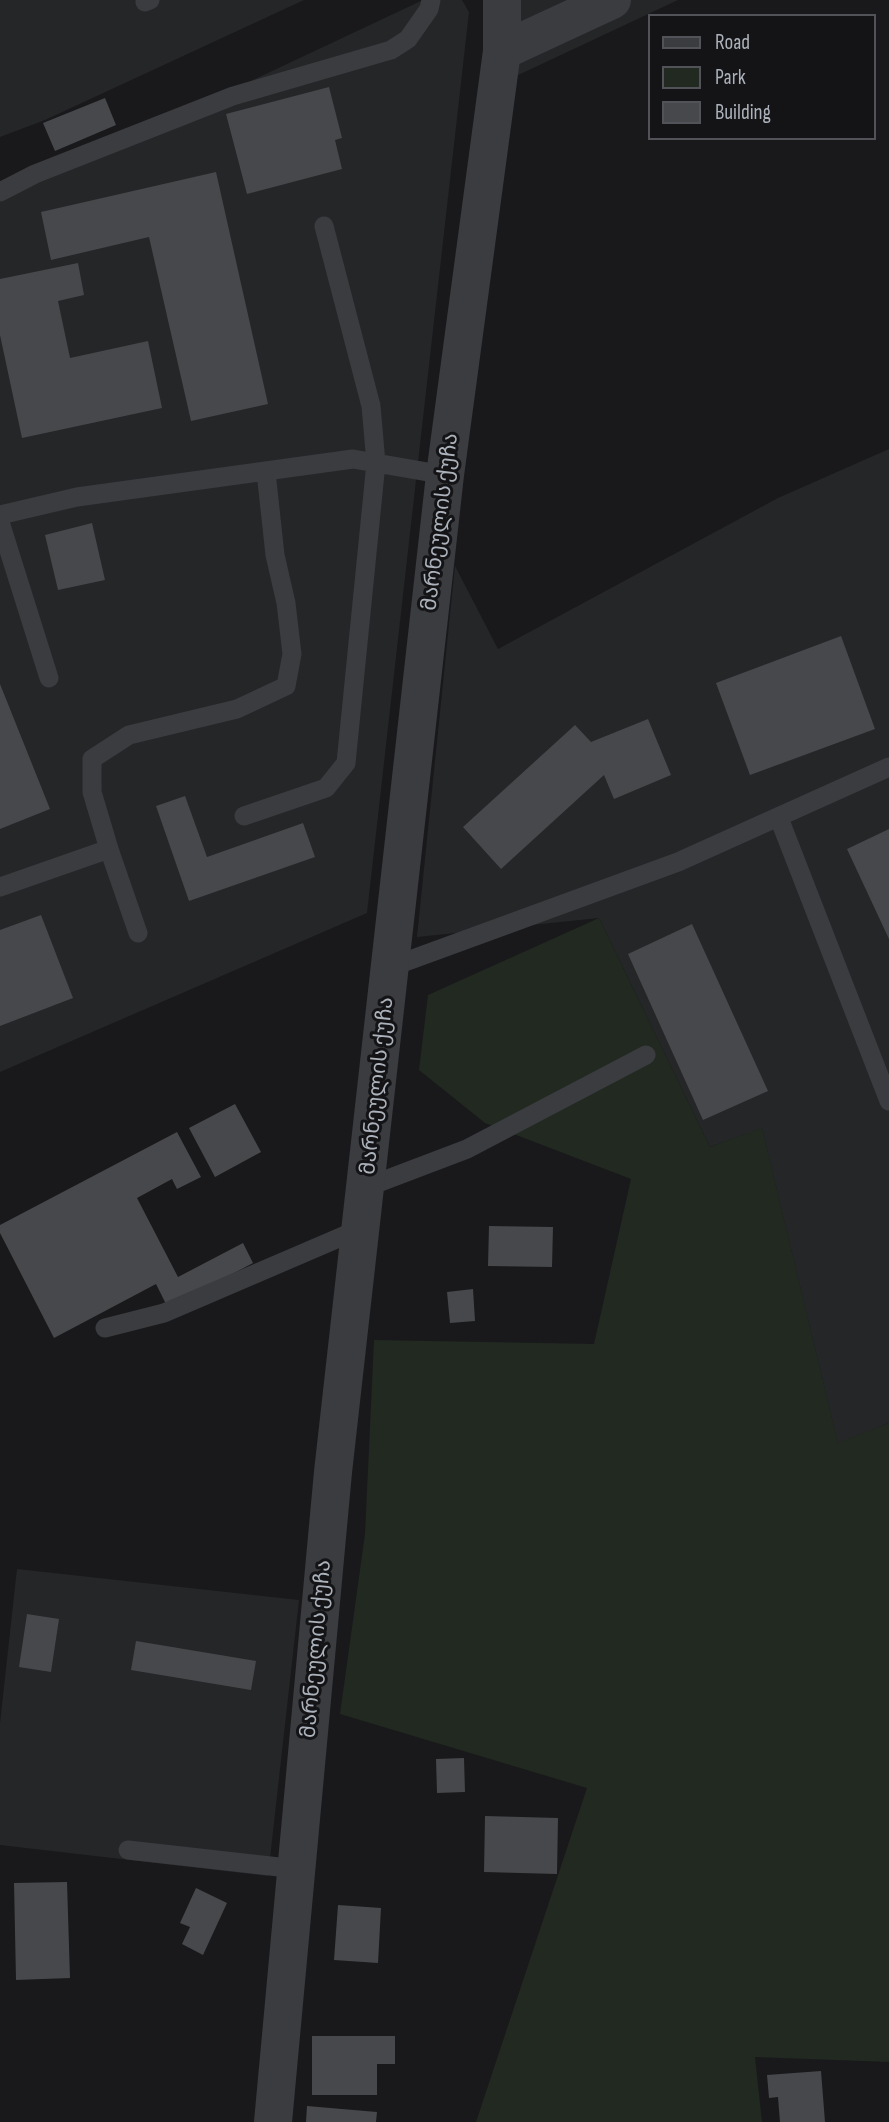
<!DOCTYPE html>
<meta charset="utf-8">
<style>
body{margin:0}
#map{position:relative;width:889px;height:2122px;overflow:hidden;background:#19191b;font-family:"Sofia Sans Condensed",sans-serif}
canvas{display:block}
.legend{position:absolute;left:648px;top:14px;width:228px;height:126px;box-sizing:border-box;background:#141416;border:2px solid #515358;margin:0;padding:9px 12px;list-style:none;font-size:21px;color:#acb2bb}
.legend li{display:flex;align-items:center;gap:14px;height:35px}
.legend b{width:35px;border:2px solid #515358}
</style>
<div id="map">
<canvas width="889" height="2122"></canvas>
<ul class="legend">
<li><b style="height:9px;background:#3a3c40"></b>Road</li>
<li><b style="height:19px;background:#212921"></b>Park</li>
<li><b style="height:19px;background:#46484b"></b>Building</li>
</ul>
</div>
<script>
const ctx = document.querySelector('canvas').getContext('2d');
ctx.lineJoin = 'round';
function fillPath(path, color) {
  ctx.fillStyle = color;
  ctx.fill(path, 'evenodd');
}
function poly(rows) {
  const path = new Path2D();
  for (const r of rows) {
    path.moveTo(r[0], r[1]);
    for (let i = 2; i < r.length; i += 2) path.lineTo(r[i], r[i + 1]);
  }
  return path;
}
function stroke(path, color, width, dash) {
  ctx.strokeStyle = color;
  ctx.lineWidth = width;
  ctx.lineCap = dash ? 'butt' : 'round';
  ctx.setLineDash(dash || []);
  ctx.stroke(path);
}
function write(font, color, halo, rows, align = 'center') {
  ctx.font = font + ' "Sofia Sans Condensed","Noto Sans Georgian",sans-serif';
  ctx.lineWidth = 6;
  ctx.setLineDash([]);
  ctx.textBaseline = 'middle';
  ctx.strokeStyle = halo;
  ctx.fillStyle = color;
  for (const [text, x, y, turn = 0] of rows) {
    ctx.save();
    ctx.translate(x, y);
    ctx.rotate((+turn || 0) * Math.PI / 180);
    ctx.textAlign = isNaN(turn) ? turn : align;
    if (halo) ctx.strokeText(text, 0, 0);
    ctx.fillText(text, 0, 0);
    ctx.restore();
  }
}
fillPath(poly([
 [0,0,304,0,45,120,0,137],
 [423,0,462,0,469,12,367,913,0,1072,0,199],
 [520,0,678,0,512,78],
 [889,449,889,1423,838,1444,762,1129,710,1147,599,918,417,937,455,566,498,649,778,498],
 [17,1569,299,1600,268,1876,0,1845,0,1723]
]), '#252628');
fillPath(poly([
 [599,918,710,1147,762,1128,838,1443,889,1423,889,2062,755,2057,762,2122,476,2122,587,1788,340,1714,365,1534,374,1340,594,1344,631,1179,485,1123,419,1070,428,995]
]), '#212921');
fillPath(poly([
 [329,87,342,138,335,140,342,169,247,194,226,114],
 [105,98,116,125,55,151,43,123],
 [216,172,268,404,191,421,149,237,51,260,41,212],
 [78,263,84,295,58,301,70,358,148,341,162,408,22,438,0,335,0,279],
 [92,523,105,580,58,590,45,535],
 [841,636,875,729,750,775,716,683],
 [0,684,50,809,0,829],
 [648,719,671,775,614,799,604,775,501,869,463,827,575,725,591,742],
 [185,796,207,857,303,823,315,857,189,901,156,806],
 [889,829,889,939,847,849],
 [41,915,73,998,0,1026,0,930],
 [692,924,768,1091,703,1120,628,954],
 [235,1104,261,1152,215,1177,189,1128],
 [177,1132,201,1177,177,1189,172,1179,137,1198,178,1277,243,1243,253,1263,168,1308,156,1284,54,1338,0,1233,0,1225],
 [489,1226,553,1227,552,1267,488,1266],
 [473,1289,475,1321,450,1323,447,1292],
 [27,1614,59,1619,51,1672,19,1667],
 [136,1641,256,1661,251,1690,131,1670],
 [464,1758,465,1792,437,1793,436,1759],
 [485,1816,558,1818,557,1874,484,1872],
 [67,1882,70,1978,16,1980,14,1883],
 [196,1888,227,1903,203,1955,182,1944,190,1927,180,1923],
 [338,1905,381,1908,378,1963,334,1960],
 [312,2036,395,2036,395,2064,377,2064,377,2095,312,2095],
 [821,2071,825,2122,780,2122,778,2097,769,2098,767,2075],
 [307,2106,377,2112,376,2122,306,2122]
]), '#46484b');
stroke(poly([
 [145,2,150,0],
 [0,192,35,174,233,96,391,50,408,39,429,9,431,0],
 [0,515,77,497,353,459,445,475],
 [0,522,49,678],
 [244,816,326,788,346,763,376,463,371,406,324,226],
 [779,818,889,1101],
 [109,849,138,933],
 [0,887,109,849,92,792,92,759,129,735,237,709,286,686,292,654,286,603,275,555,266,472],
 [391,967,678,862,889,767],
 [367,1187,467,1149,646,1055],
 [105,1328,164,1313,362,1228],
 [128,1850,297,1869]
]), '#3a3c40', 19);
stroke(poly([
 [502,51,612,0],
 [273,2122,333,1472,445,475,502,51,502,0]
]), '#3a3c40', 38);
write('21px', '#acb2bb', '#141416', [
 ["მარნეულის ქუჩა",441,522,-83],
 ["მარნეულის ქუჩა",378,1086,-84],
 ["მარნეულის ქუჩა",317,1649,-85]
]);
</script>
